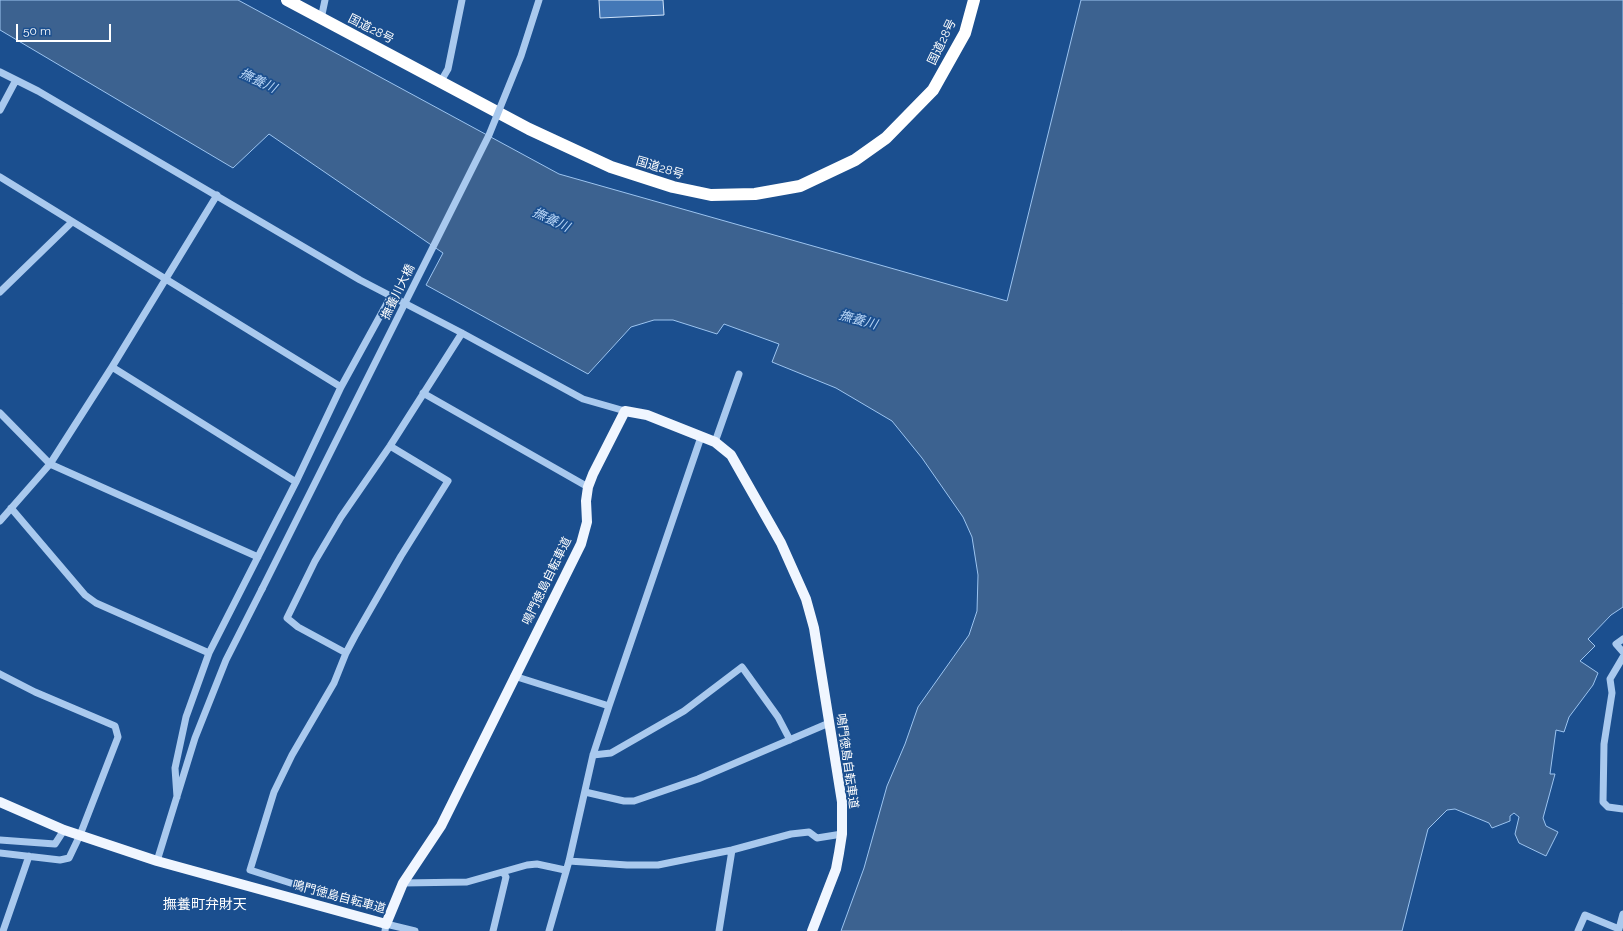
<!DOCTYPE html>
<meta charset="utf-8">
<style>
body{margin:0}
#map{position:relative;width:1623px;height:931px;overflow:hidden;background:#1b4f8f;font-family:Raleway,sans-serif}
canvas{display:block}
.scale{position:absolute;left:16px;top:24px;width:95px;height:18px;box-sizing:border-box;border:2px solid #fff;border-top:0;padding-left:5px;font-size:12px;line-height:14px;white-space:nowrap;color:#fff;-webkit-text-stroke:3px #1b4f8f;paint-order:stroke}
</style>
<div id="map">
<canvas width="1623" height="931"></canvas>
<div class="scale">50 m</div>
</div>
<script>
const ctx = document.querySelector('canvas').getContext('2d');
ctx.lineJoin = 'round';
function fill(path, color) { ctx.fillStyle = color; ctx.fill(path, 'evenodd'); }
const shape = rows => new Path2D(rows.map(r => 'M' + r).join(''));
function strokePath(path, color, width, dash) { ctx.strokeStyle = color; ctx.lineWidth = width; ctx.lineCap = dash ? 'butt' : 'round'; ctx.setLineDash(dash || []); ctx.stroke(path); }
function write(font, color, halo, rows, align = 'center') {
  ctx.font = font + ' Raleway,"Noto Sans JP",sans-serif'; ctx.lineWidth = 3.5; ctx.setLineDash([]); ctx.textBaseline = 'middle'; ctx.strokeStyle = halo; ctx.fillStyle = color; for (const [text, x, y, turn = 0] of rows) {
    ctx.save(); ctx.translate(x, y); ctx.rotate((+turn || 0) * Math.PI / 180); ctx.textAlign = isNaN(turn) ? turn : align; if (halo) ctx.strokeText(text, 0, 0); ctx.fillText(text, 0, 0); ctx.restore();
  }
}
const water = shape([
 [0,0,238,0,559,174,1007,301,1081,0,1623,0,1623,607,1611,615,1588,639,1595,646,1580,661,1598,673,1593,685,1569,717,1564,732,1556,730,1550,774,1555,774,1543,818,1546,826,1558,832,1546,856,1519,843,1515,834,1519,817,1514,813,1510,816,1510,821,1492,828,1489,823,1455,809,1447,810,1428,829,1402,931,841,931,864,868,887,786,905,744,918,707,969,635,977,611,978,575,972,537,963,517,922,458,892,421,836,388,772,362,779,344,724,324,717,334,673,320,654,320,631,327,588,374,426,285,443,253,269,134,233,168,0,30,0,0]
]);
fill(water, '#3c6290');
strokePath(water, '#9cc4f0', 1);
const building = shape([
 [599,0,663,0,664,15,600,18,599,0]
]);
fill(building, '#4478b7');
strokePath(building, '#cfe3fa', 1);
strokePath(shape([
 [321,19,325,0],
 [0,72,38,91,360,280,462,333,583,399,625,411],
 [441,81,448,69,462,0],
 [0,110,16,80],
 [0,177,341,387],
 [0,292,72,222],
 [112,367,296,482],
 [423,393,588,487],
 [0,413,50,464,258,557],
 [715,442,739,374],
 [11,508,85,595,96,603,209,653],
 [0,521,50,464,112,367,217,195],
 [1623,639,1616,644,1623,652],
 [346,653,298,627,287,618,315,561,341,517,390,446,462,333],
 [1623,657,1610,679,1612,693,1604,744,1603,802,1608,807,1623,809],
 [0,674,35,692,115,726,118,737,80,835,69,858,60,860,0,853],
 [514,676,609,706],
 [593,755,611,753,651,730,684,711,742,667,778,717,790,740],
 [585,792,624,801,634,801,698,779,829,723],
 [177,797,175,768,186,717,209,653,296,482,341,387,391,296],
 [0,840,55,844,64,830],
 [157,861,195,738,226,660,262,589],
 [569,861,627,865,658,865,732,850,791,834,809,832,817,838,842,834],
 [403,883,467,882,527,865,537,864,565,870],
 [303,887,250,870,274,792,292,755,334,683,346,653,355,636,401,556,448,481,390,446],
 [3,931,29,856],
 [385,931,386,924,415,931],
 [493,931,506,877,503,872],
 [549,931,569,861,593,755,609,706,701,437],
 [719,931,732,850],
 [1578,931,1585,915,1619,929,1623,914]
]), '#a9c9ee', 7);
strokePath(shape([
 [0,802,64,830,157,861,386,924,403,883,441,826,581,544,587,522,586,501,588,487,593,474,625,411,647,415,715,442,731,455,781,543,806,599,814,628,842,802,842,834,839,853,836,869,812,931]
]), '#f0f6ff', 10);
strokePath(shape([
 [287,0,529,129,611,167,673,187,711,195,755,194,800,186,855,160,886,138,933,90,965,33,974,0]
]), '#fff', 12);
strokePath(shape([
 [262,589,489,135,521,56,539,0]
]), '#a9c9ee', 7);
write('12px', '#fff', '#1b4f8f', [
 ["国道28号",371,29,27],
 ["国道28号",942,42,-64],
 ["国道28号",660,168,17],
 ["撫養川大橋",398,292,-64],
 ["鳴門徳島自転車道",547,581,-64],
 ["鳴門徳島自転車道",847,761,82],
 ["鳴門徳島自転車道",339,897,15]
]);
write('italic 13px', '#b5d3f5', '#1b4f8f', [
 ["撫養川",258,81,26],
 ["撫養川",551,220,25],
 ["撫養川",858,320,16]
]);
write('14px', '#fff', '#1b4f8f', [
 ["撫養町弁財天",205,905]
]);
</script>
